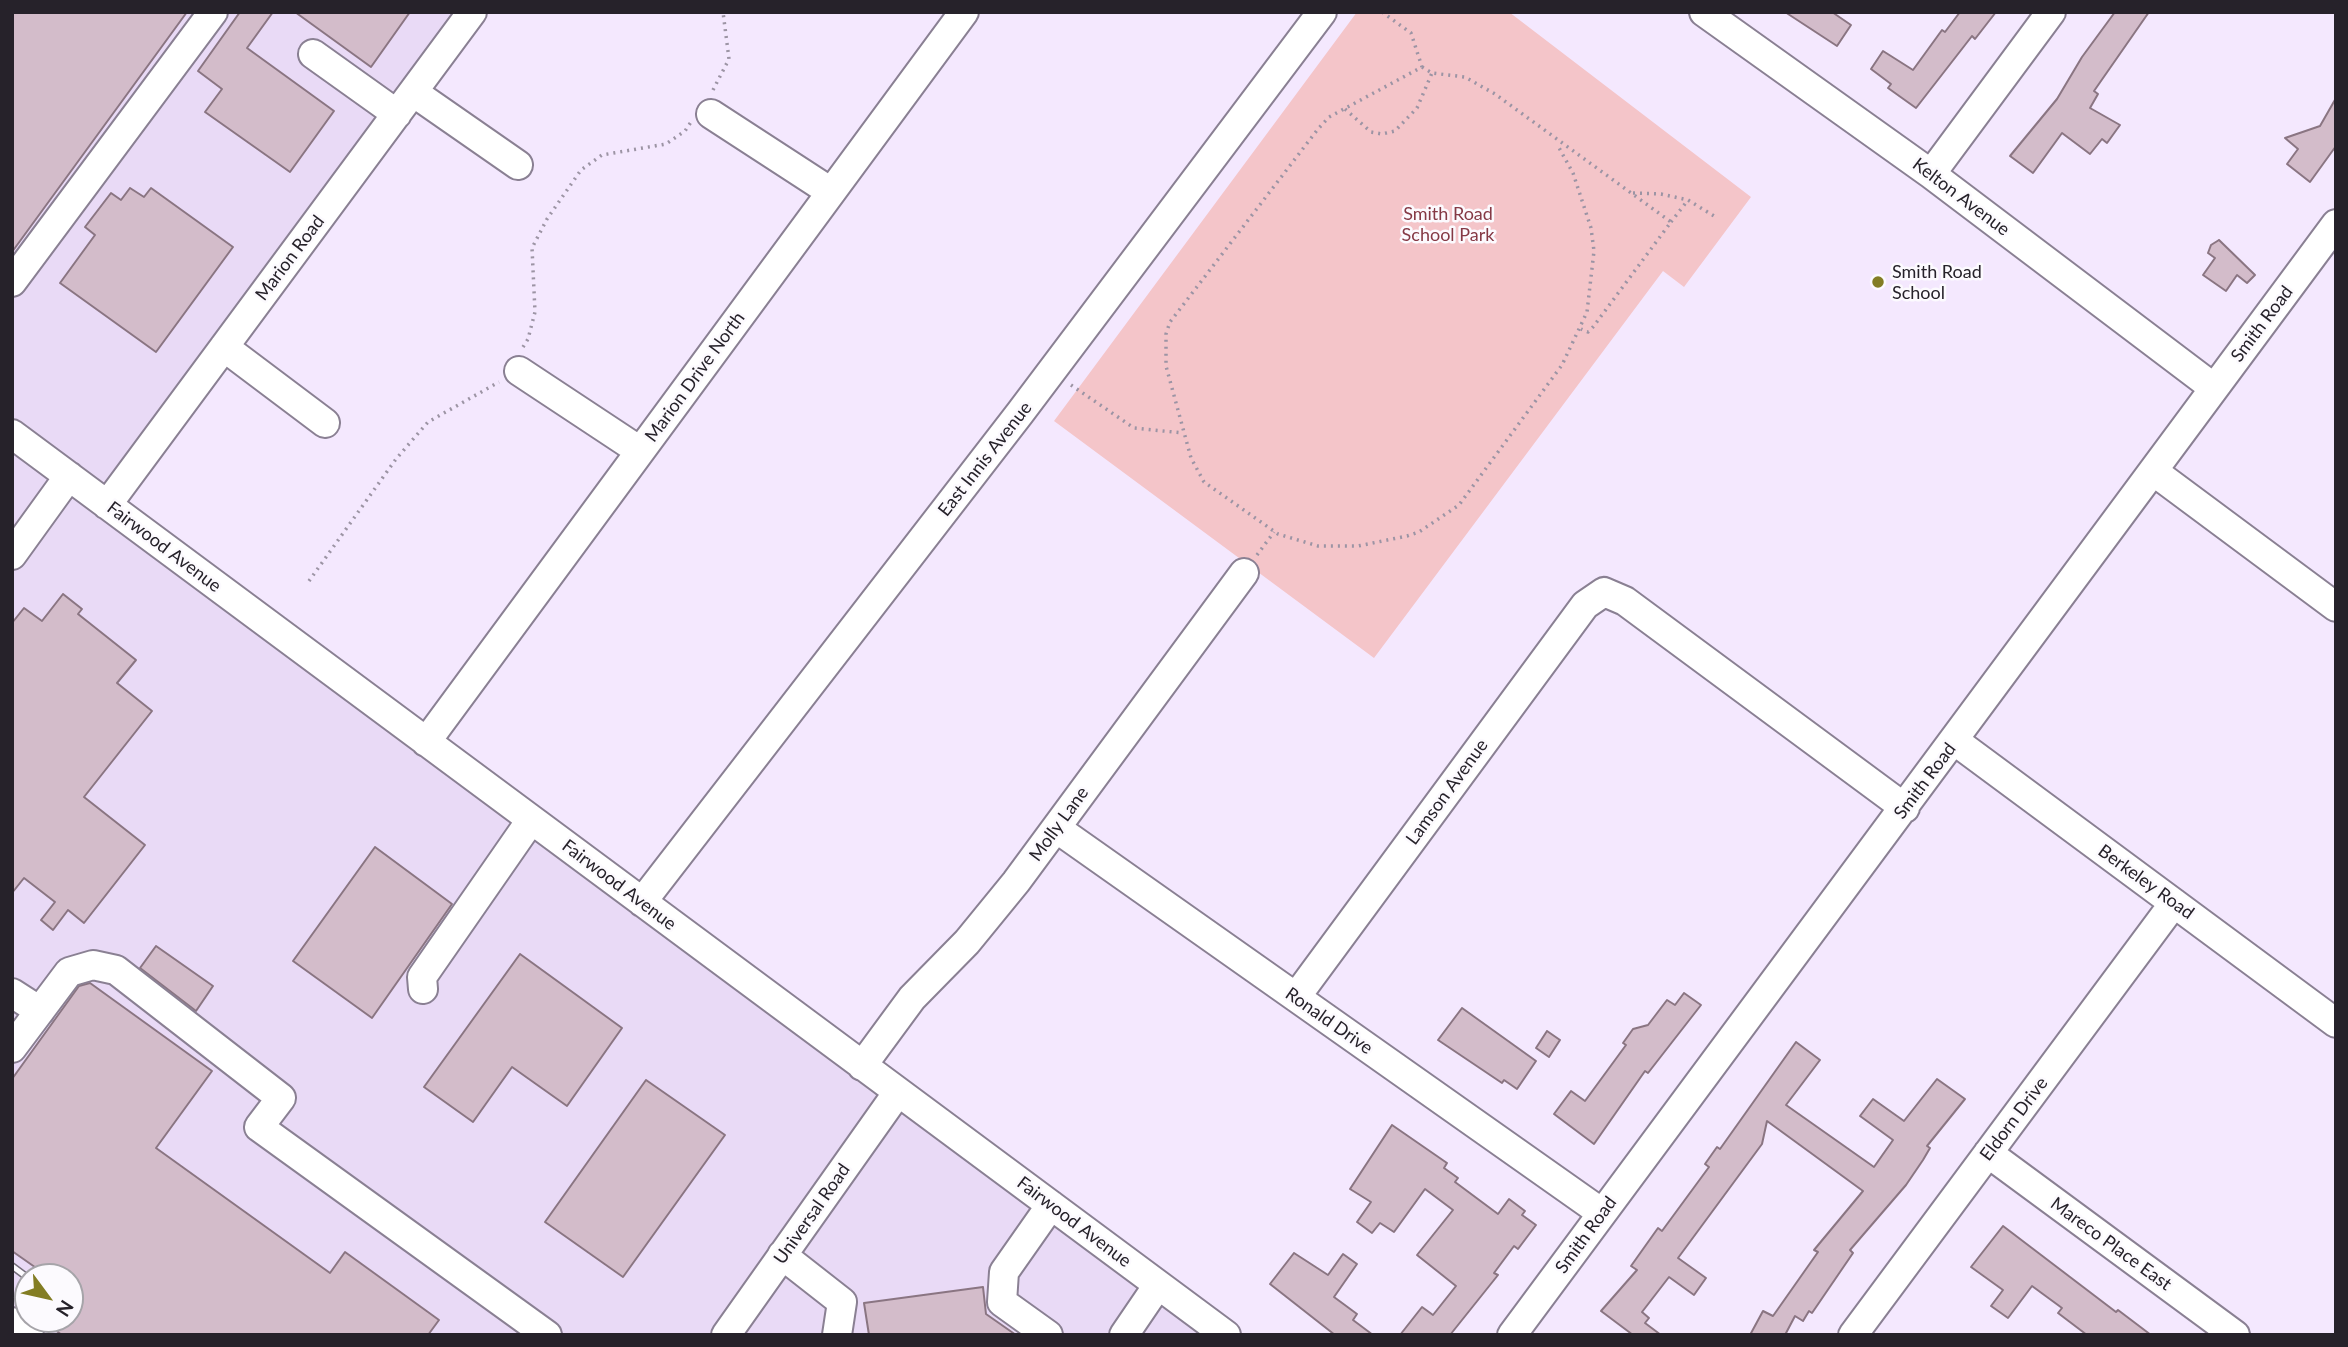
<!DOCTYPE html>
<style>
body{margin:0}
#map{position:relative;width:2348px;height:1347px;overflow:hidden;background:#f4e8fe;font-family:Lato,sans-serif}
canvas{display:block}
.frame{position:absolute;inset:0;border:14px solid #26222a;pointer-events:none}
.north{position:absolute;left:14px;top:1263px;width:70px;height:70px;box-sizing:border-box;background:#fcfafe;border:2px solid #a6a4a9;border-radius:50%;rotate:123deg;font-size:19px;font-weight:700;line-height:28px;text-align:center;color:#26222a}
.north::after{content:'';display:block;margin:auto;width:24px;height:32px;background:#837d24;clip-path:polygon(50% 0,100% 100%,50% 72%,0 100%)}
</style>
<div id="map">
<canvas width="2348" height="1347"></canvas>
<div class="frame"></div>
<div class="north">N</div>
</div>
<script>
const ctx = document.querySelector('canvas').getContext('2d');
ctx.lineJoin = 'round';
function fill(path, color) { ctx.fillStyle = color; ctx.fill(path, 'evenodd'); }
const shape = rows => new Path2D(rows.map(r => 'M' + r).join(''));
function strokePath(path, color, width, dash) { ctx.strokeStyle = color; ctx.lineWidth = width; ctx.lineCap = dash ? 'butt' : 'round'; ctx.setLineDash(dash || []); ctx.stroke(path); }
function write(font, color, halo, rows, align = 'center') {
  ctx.font = font + ' Lato,sans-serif'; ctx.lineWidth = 5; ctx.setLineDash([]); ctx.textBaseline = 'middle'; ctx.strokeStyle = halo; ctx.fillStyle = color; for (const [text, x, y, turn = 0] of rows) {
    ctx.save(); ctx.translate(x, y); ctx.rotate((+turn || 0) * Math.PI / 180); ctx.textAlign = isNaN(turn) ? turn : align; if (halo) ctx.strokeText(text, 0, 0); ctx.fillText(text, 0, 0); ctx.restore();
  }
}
fill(shape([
 [12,12,473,12,110,501,1232,1335,12,1335],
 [28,1277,70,1277,70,1319,28,1319]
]), '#e9daf6');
fill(shape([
 [1357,12,1509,12,1751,197,1684,287,1663,271,1374,658,1054,421]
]), '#f4c5c9');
const building = shape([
 [12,12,187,12,12,252,12,12],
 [240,12,273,12,247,48,334,111,290,172,205,112,222,89,198,71,240,12],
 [295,12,410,12,371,67,295,12],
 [1785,12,1832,12,1851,25,1837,46,1785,12],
 [1960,12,1996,12,1975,39,1972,36,1916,108,1888,88,1891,84,1871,69,1883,51,1913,70,1942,30,1945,32,1960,12],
 [2115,12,2149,12,2094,91,2098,94,2090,108,2120,125,2107,143,2102,139,2090,154,2062,133,2033,173,2010,156,2057,99,2082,57,2115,12],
 [2336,98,2336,146,2310,182,2287,164,2298,149,2285,138,2320,126,2336,98],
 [130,188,144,197,151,188,233,247,156,352,60,283,95,235,85,227,111,193,121,200,130,188],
 [2219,240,2255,275,2247,283,2237,275,2226,291,2203,275,2215,258,2208,253,2211,245,2219,240],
 [63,594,82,609,78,614,136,660,117,683,152,711,84,797,145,845,84,923,68,910,53,930,41,920,55,902,24,878,12,893,12,623,24,608,42,621,63,594],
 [375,847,452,904,372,1018,293,961,375,847],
 [156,946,213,986,196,1011,140,968,156,946],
 [520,954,622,1028,567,1106,512,1067,473,1122,424,1087,520,954],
 [90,983,212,1071,156,1148,330,1273,345,1252,439,1320,428,1335,62,1335,40,1319,70,1319,70,1277,49,1277,12,1251,12,1079,79,986,90,983],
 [1684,993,1701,1005,1648,1073,1645,1071,1594,1144,1554,1114,1571,1091,1585,1101,1626,1045,1623,1043,1633,1029,1648,1025,1667,1000,1675,1005,1684,993],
 [1462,1008,1536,1061,1517,1089,1504,1080,1502,1083,1438,1040,1462,1008],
 [1547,1031,1560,1040,1549,1057,1536,1048,1547,1031],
 [1796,1042,1820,1060,1786,1105,1874,1167,1893,1140,1860,1116,1873,1099,1904,1121,1937,1079,1965,1099,1927,1146,1930,1148,1923,1160,1906,1185,1850,1250,1853,1253,1812,1313,1809,1311,1803,1321,1795,1316,1785,1335,1750,1335,1763,1311,1773,1316,1818,1252,1814,1250,1863,1191,1767,1121,1762,1144,1678,1258,1706,1278,1694,1295,1669,1277,1642,1312,1649,1318,1645,1323,1661,1335,1633,1335,1601,1311,1637,1270,1631,1266,1658,1228,1662,1231,1709,1167,1705,1164,1717,1147,1720,1149,1796,1042],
 [646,1080,725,1135,623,1277,545,1222,646,1080],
 [1392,1125,1447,1163,1444,1168,1458,1178,1455,1182,1498,1214,1509,1199,1525,1211,1522,1215,1536,1225,1518,1249,1514,1246,1494,1273,1498,1275,1450,1335,1400,1335,1422,1307,1433,1315,1456,1286,1417,1255,1453,1210,1425,1189,1394,1232,1380,1223,1372,1233,1357,1222,1371,1202,1350,1189,1392,1125],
 [2003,1226,2116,1312,2118,1310,2151,1335,2087,1335,2058,1313,2062,1308,2032,1286,2008,1318,1991,1306,2003,1290,1971,1267,2003,1226],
 [1294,1253,1328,1275,1343,1254,1357,1264,1334,1297,1357,1314,1353,1320,1373,1335,1335,1335,1270,1284,1294,1253],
 [983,1287,986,1314,1016,1335,869,1335,864,1303,983,1287]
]);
fill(building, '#d3bcca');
strokePath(building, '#8a7582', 2);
const minor = shape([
 [1704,12,1931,174,2214,388],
 [313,54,397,114],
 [413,92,518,165],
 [711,114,831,192],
 [1931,174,2051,12],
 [12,282,213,12],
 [224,347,325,423],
 [519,371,640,451],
 [12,434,1226,1335],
 [2153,471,2336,607],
 [107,505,472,12],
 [12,555,69,476],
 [1955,741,2336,1023],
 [426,742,964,12],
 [1056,828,1602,1213],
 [642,902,1020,413,1322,12],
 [423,989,422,977,531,820],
 [12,993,40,1011],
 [1296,997,1585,605,1604,592,1625,601,1905,808],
 [12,1048,69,972,93,965,116,970,281,1098,259,1127,547,1335],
 [862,1066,912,998,967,942,1016,882,1244,573],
 [1988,1153,2235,1335],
 [782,1255,842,1302,837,1335],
 [12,1322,29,1335],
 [726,1335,898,1092],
 [1048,1335,1002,1302,1004,1272,1051,1205],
 [1124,1335,1158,1285],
 [1512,1335,2336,224],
 [1853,1335,2174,903]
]);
strokePath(minor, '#8a8093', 32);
strokePath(shape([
 [1382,12,1411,33,1422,67,1329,117,1318,129,1170,322,1166,334,1166,366,1191,458,1204,482,1278,534,1318,546,1358,546,1407,536,1419,532,1459,505,1562,365,1587,312,1594,251,1591,228,1573,173,1558,146],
 [1422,67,1432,73,1465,77,1495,94,1671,222,1593,327,1588,332,1581,329],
 [713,90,729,59,723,12],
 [1345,109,1371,132,1382,134,1395,131,1417,108,1432,73],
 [1633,193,1661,194,1688,200],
 [1671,222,1688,200,1714,216],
 [523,347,528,339,535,312,532,248,547,219,581,170,602,155,666,144,685,131,691,122],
 [1071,385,1134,428,1183,433],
 [1257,555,1274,532],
 [309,581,396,459,428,422,499,382]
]), '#9c94a4', 3.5, [2, 5]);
strokePath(minor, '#fff', 28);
const rail = shape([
 [12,1266,28,1278]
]);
strokePath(rail, '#756e7b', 8);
strokePath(rail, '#fcfafe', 5, [16]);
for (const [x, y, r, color] of [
 [1878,282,7,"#837d24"]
]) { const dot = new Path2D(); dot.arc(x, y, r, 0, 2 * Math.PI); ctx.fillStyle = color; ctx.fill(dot); strokePath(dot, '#fcfafe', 2.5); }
write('18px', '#26222a', '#fcfafe', [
 ["Kelton Avenue",1961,197,37],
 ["Marion Road",290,258,-53],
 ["Smith Road",2262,324,-53],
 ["Marion Drive North",695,377,-54],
 ["East Innis Avenue",985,459,-52],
 ["Fairwood Avenue",164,547,37],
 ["Smith Road",1925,781,-53],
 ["Lamson Avenue",1447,792,-54],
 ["Molly Lane",1059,824,-54],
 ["Berkeley Road",2146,882,36],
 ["Fairwood Avenue",619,885,37],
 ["Ronald Drive",1329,1021,35],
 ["Eldorn Drive",2014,1119,-53],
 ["Universal Road",812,1214,-55],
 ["Fairwood Avenue",1074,1222,37],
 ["Smith Road",1586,1235,-54],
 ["Mareco Place East",2111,1244,36]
]);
write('18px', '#853945', '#fcfafe', [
 ["Smith Road",1448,214],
 ["School Park",1448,235]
]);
write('18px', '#26222a', '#fcfafe', [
 ["Smith Road",1892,272],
 ["School",1892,293]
], 'left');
</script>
